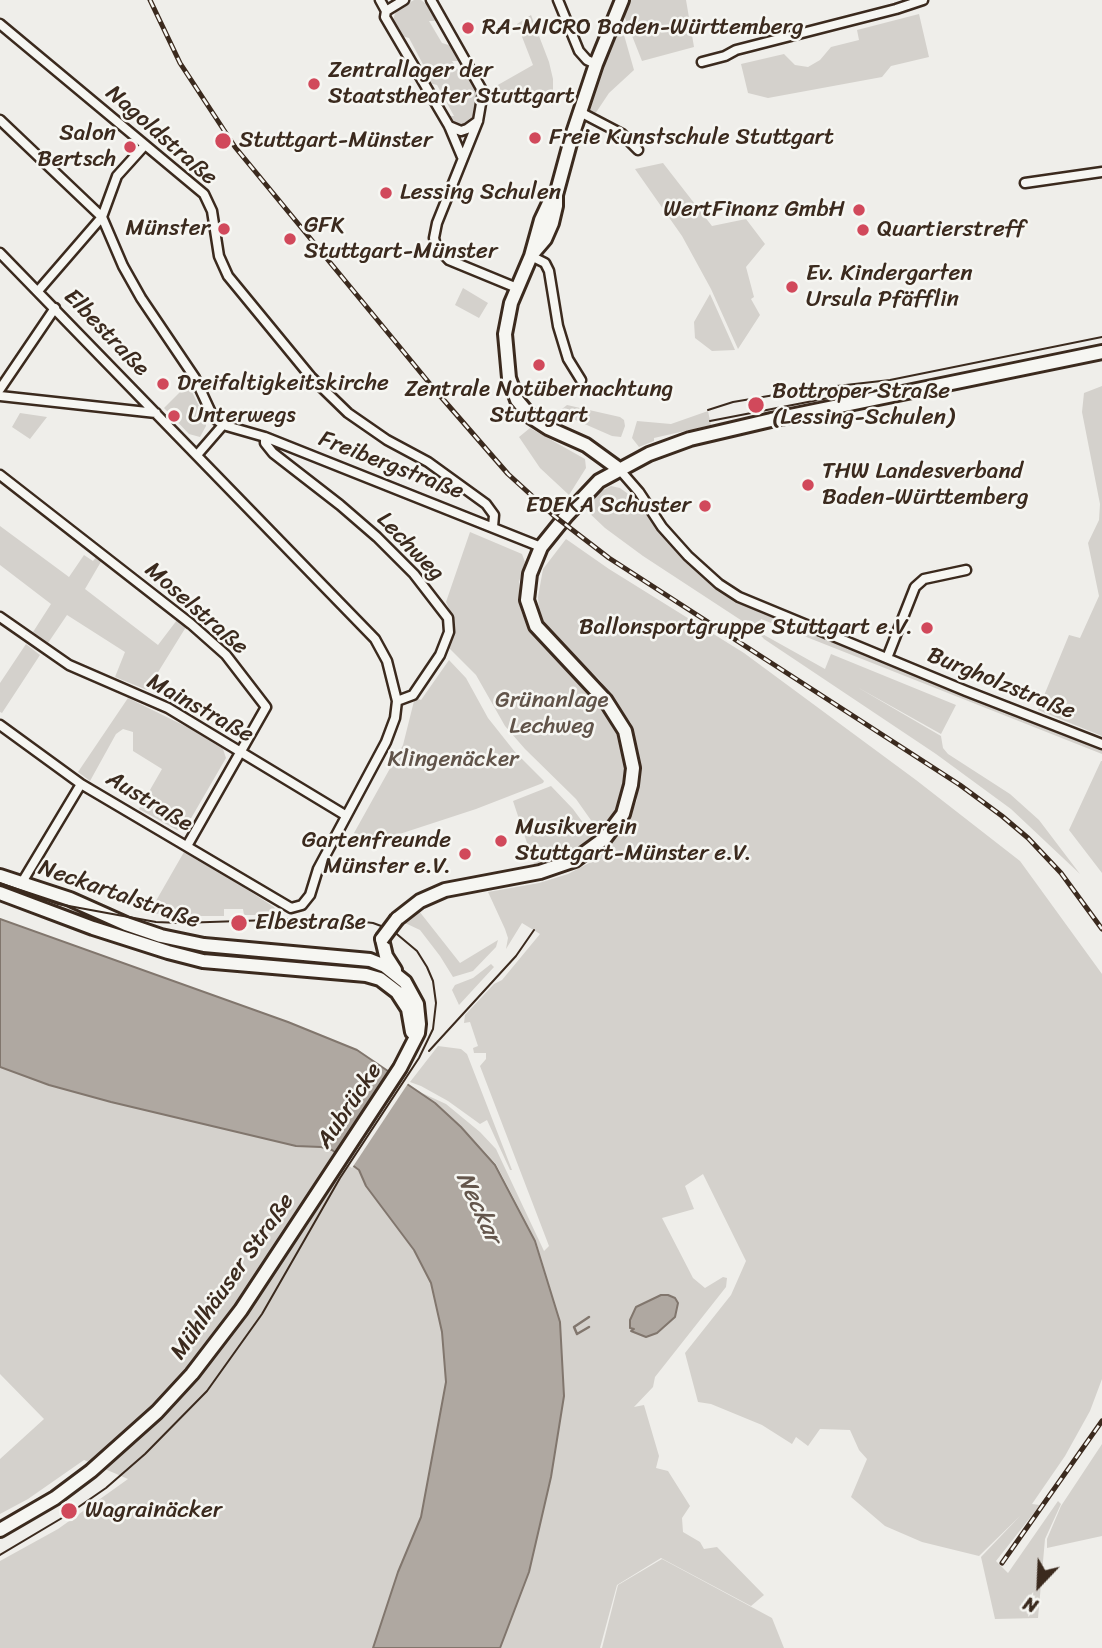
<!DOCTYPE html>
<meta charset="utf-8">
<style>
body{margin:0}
#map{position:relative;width:1102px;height:1648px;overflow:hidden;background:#efeeea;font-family:Sriracha,sans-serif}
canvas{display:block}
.north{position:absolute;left:1004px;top:1550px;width:70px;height:70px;-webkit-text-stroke:5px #f6f6f2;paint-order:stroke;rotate:203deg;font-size:19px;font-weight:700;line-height:28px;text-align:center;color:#3b2a1e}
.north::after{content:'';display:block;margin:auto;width:24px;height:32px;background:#3b2a1e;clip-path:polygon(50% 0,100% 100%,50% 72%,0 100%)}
</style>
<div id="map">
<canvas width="1102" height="1648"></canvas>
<div class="north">N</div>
</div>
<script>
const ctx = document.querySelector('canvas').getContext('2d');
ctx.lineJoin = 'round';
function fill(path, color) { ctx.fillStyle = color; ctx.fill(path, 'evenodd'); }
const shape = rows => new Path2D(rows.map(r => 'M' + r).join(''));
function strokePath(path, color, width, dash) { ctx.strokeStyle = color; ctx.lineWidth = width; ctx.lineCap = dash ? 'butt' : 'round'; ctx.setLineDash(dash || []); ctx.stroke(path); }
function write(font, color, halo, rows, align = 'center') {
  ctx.font = font + ' Sriracha,sans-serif'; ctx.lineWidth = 5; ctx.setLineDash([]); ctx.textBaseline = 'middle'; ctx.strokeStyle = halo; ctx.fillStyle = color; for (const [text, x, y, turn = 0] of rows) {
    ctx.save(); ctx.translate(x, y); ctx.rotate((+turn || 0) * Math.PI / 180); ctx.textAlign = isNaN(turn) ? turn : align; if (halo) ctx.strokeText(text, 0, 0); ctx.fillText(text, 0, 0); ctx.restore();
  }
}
fill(shape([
 [414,0,421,0,429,6,437,21,429,21,442,43,452,46,462,61,452,61,462,76,472,79,478,100,476,115,473,120,465,125,453,124,446,116,454,116,437,85,425,82,418,69,426,70,409,38,398,35,392,24,396,10],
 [630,0,686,0,694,47,642,61,623,13],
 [919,14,929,57,891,66,882,77,768,98,748,93,741,64,784,54,795,65,808,67,820,60,831,47,859,40,857,30],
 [531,15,549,62,553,79,553,106,516,89,491,103,489,90,533,65,517,24],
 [620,21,634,70,609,93,593,117,584,110],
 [663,163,712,226,746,219,765,244,746,267,754,297,751,299,760,315,738,349,711,289,682,236,635,169],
 [463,288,488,303,479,318,455,305],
 [710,294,735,350,712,351,695,338,694,322],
 [188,384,205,418,206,426,200,437,189,434,164,408],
 [1102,386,1102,736,1038,710,1069,635,1080,638,1099,596,1088,543,1099,520,1100,504,1082,412,1084,393],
 [567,405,620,417,624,420,625,426,621,437,612,436,564,415,562,409],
 [708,411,711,425,654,438,654,441,639,447,632,438,637,421,671,424],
 [20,413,47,417,30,439,12,427],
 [530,428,585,459,586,468,569,495,540,468,519,437],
 [611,486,620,488,631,496,659,531,702,576,723,592,761,613,1102,748,1102,754,761,619,756,630,643,556,605,528,585,509,601,491],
 [0,526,69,577,84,555,93,561,97,556,102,560,85,589,158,645,177,620,186,627,147,690,115,677,125,652,67,615,48,643,33,632,51,604,0,565],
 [470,532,522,554,525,562,519,582,519,596,521,611,527,625,597,700,620,733,627,766,626,784,616,813,600,833,576,799,525,749,505,726,476,675,449,648,454,619,446,602],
 [566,539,609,569,744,653,916,780,1020,861,1102,974,1102,1379,1090,1411,1065,1456,1032,1504,1040,1505,996,1561,1008,1573,1058,1501,1061,1504,1045,1539,1038,1618,995,1619,981,1557,1020,1516,979,1556,922,1542,885,1526,851,1497,867,1459,859,1450,850,1430,820,1429,808,1446,796,1437,792,1444,762,1425,711,1404,698,1402,685,1353,731,1295,746,1261,703,1174,685,1186,694,1209,662,1218,693,1278,705,1288,723,1277,727,1278,726,1287,655,1377,653,1387,634,1407,644,1405,659,1456,656,1468,668,1471,690,1506,682,1518,683,1532,700,1542,704,1549,717,1547,764,1595,751,1606,661,1558,617,1585,600,1648,500,1648,529,1572,551,1477,560,1322,536,1241,496,1164,462,1127,422,1093,446,1104,480,1132,496,1149,544,1251,549,1246,480,1066,486,1059,486,1053,474,1053,473,1048,478,1046,470,1022,464,1023,465,1015,494,984,502,980,540,934,522,923,506,949,508,938,505,929,488,892,539,883,568,874,591,862,625,829,637,800,639,754,631,723,599,679,562,645,544,625,539,609,538,597,543,569],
 [661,1295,646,1337,632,1331,643,1303],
 [757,631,825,669,831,654,956,705,941,734,857,687,941,736,943,748,948,754,1010,794,1039,820,1080,874,1011,809,936,754,764,639],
 [26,644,40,655,2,713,0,712,0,683],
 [449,660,466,678,488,718,515,752,544,781,543,783,476,809,366,845,354,833,403,745,415,697,421,700],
 [128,698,189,728,223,749,226,758,186,827,177,830,139,809,162,769,133,751,133,732,123,729,116,734,90,781,78,772],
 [1101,761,1102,761,1102,873,1069,830],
 [551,786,573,809,595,839,581,848,558,859,534,864,513,801],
 [184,852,237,883,274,907,276,912,273,915,244,915,243,909,224,909,224,916,177,916,149,913],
 [419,911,460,963,498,940,496,947,473,971,453,977,440,956,420,930,405,923],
 [491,964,494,967,459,1005,452,990,455,985,473,978],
 [438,1046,461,1049,467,1054,512,1170,510,1170,487,1120,480,1124,448,1101,421,1086,410,1082],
 [0,1063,332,1150,359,1170,366,1186,414,1250,431,1283,442,1332,446,1382,421,1517,398,1572,373,1648,0,1648,0,1561,58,1529,128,1479,84,1460,28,1499,0,1514,0,1459,44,1419,0,1374],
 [1102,1444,1102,1536,1047,1548,1047,1539,1061,1506],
 [662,1559,772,1618,784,1648,602,1648,618,1585]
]), '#d4d1cc');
const water = shape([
 [0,919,288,1022,357,1050,435,1103,461,1127,495,1165,535,1241,560,1322,564,1396,551,1477,529,1572,500,1648,373,1648,398,1572,421,1517,446,1382,442,1332,431,1283,414,1250,366,1186,359,1170,332,1150,321,1147,296,1146,111,1102,49,1085,0,1067,0,919],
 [661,1295,668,1295,675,1298,678,1303,675,1317,657,1333,646,1337,631,1331,634,1329,630,1328,630,1320,636,1307,661,1295]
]);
fill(water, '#afa8a1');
strokePath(water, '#81766d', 2);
fill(shape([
 [389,1070,409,1082,352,1168,333,1155]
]), '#efeeea');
strokePath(shape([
 [577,1334,574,1327,589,1317],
 [577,1334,589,1327]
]), '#81766d', 2.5);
const street = shape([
 [380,0,386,11,385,17,449,126,462,157],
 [431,0,483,92,478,121,437,223,434,238,436,246,449,260,517,288],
 [558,0,579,51,587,60,596,64],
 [386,11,404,0],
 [0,24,204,194,212,211,219,256,228,276,311,377,348,413,387,440,428,462,486,504,494,515,493,527],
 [702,62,725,56,736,50,896,9,923,0],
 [580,112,622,134,638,150],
 [0,120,102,217,123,266,141,298,195,378,213,417,223,425,265,437,541,547],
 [449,126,461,131,467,129,478,121],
 [1025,183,1102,172],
 [0,253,375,639,387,661,397,701,395,718,386,742,318,869,310,895,302,905,291,908,81,784,0,725],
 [531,256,545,263,549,271,558,326,568,359,581,380],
 [38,291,102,217,117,176,145,145],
 [0,389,55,308],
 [0,396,156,413],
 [265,437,265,443,273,453,340,505,377,537,414,574,448,618,449,632,440,655,413,695,397,701],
 [197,455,223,425],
 [619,469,639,492,662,527,688,556,719,584,739,597,966,691,1102,744],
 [0,475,191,624,226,655,266,707,187,846],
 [0,617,69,665,168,708,345,815],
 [887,658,915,587,924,579,966,570],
 [21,884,81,784]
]);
const secondary = shape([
 [556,195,549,203,541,220,531,256,511,303,505,334,509,378,517,400,531,417,548,428,586,445,619,469],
 [533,253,545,239,552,223,556,206,556,195,572,136,596,64,622,0],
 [0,876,70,899,126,924,161,936,204,945,370,960,385,966,405,982,417,1004,419,1024,418,1033,400,1068,241,1310,192,1374,157,1412,91,1471,55,1498,0,1530],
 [0,893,93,928,168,952,203,961,366,975,380,979,397,992,408,1009,412,1032],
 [397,919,420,901,445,890,540,872,575,860,605,838,623,814,631,785,633,768,625,731,606,701,536,626,527,600,530,574,541,547,566,516,599,481,649,454,690,439,771,420,1102,352],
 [382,939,386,956,395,970]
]);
strokePath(street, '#3b2a1e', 13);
strokePath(secondary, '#3b2a1e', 18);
strokePath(street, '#f6f6f2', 8);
strokePath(secondary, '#f6f6f2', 12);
strokePath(shape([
 [708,410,733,402,810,389,890,380,1102,337],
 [710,421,844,395],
 [0,883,58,904,156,922,180,923,330,918,373,923,392,930,417,951,427,967,433,981,436,1003,433,1029,419,1058,340,1178,262,1314,207,1391,145,1454,106,1488,67,1515,0,1555],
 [429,1051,516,956,534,930]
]), '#3b2a1e', 2);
const rail = shape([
 [150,0,180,63,235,147,435,390,508,474,553,515,609,558,960,785,1002,816,1028,838,1061,873,1102,929],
 [1002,1563,1102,1421]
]);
strokePath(rail, '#3b2a1e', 5);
strokePath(rail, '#f6f6f2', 2.5, [8]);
const secondaryBridge = shape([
 [382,939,397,919]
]);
strokePath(secondaryBridge, '#3b2a1e', 18, []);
strokePath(secondaryBridge, '#f6f6f2', 12);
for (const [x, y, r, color] of [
 [468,28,7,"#d1495b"],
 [314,84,7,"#d1495b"],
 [535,138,7,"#d1495b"],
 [223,141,9,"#d1495b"],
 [130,147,7,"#d1495b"],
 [386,193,7,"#d1495b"],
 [859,210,7,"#d1495b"],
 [224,229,7,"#d1495b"],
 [863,230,7,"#d1495b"],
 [290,239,7,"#d1495b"],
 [792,287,7,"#d1495b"],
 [539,365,7,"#d1495b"],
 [163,384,7,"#d1495b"],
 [756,405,9,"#d1495b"],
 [174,416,7,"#d1495b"],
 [808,485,7,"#d1495b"],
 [705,506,7,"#d1495b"],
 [927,628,7,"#d1495b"],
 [501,841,7,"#d1495b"],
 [465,854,7,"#d1495b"],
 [239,923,9,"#d1495b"],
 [69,1511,9,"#d1495b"]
]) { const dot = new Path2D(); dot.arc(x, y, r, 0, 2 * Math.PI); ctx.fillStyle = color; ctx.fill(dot); strokePath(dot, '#f6f6f2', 2.5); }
write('23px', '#3b2a1e', '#f6f6f2', [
 ["RA-MICRO Baden-Württemberg",482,28],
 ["Zentrallager der",328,71],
 ["Staatstheater Stuttgart",328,97],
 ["Salon",116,134,"right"],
 ["Bertsch",116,160,"right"],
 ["Freie Kunstschule Stuttgart",549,138],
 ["Stuttgart-Münster",239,141],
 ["Lessing Schulen",400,193],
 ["WertFinanz GmbH",845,210,"right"],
 ["GFK",304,226],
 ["Stuttgart-Münster",304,252],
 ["Münster",210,229,"right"],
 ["Quartierstreff",877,230],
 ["Ev. Kindergarten",806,274],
 ["Ursula Pfäfflin",806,300],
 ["Dreifaltigkeitskirche",177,384],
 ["Zentrale Notübernachtung",539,390,"center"],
 ["Stuttgart",539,416,"center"],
 ["Bottroper Straße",772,392],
 ["(Lessing-Schulen)",772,418],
 ["Unterwegs",188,416],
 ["THW Landesverband",822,472],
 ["Baden-Württemberg",822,498],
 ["EDEKA Schuster",691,506,"right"],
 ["Ballonsportgruppe Stuttgart e.V.",913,628,"right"],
 ["Musikverein",515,828],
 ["Stuttgart-Münster e.V.",515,854],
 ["Gartenfreunde",451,841,"right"],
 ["Münster e.V.",451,867,"right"],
 ["Elbestraße",255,923],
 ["Wagrainäcker",85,1511]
], 'left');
write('23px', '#3b2a1e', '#f6f6f2', [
 ["Nagoldstraße",161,136,41],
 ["Elbestraße",106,333,46],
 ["Freibergstraße",391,466,21],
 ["Lechweg",410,547,46],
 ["Moselstraße",196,609,41],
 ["Burgholzstraße",1001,684,22],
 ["Mainstraße",200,709,29],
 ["Austraße",149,802,31],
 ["Neckartalstraße",119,895,19],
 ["Aubrücke",350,1106,-56],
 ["Mühlhäuser Straße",233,1277,-55]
]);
write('23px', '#61544a', '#f6f6f2', [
 ["Grünanlage",552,701],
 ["Lechweg",552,727],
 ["Klingenäcker",453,760]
]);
write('italic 24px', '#64564c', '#f6f6f2', [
 ["Neckar",478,1208,65]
]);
</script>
